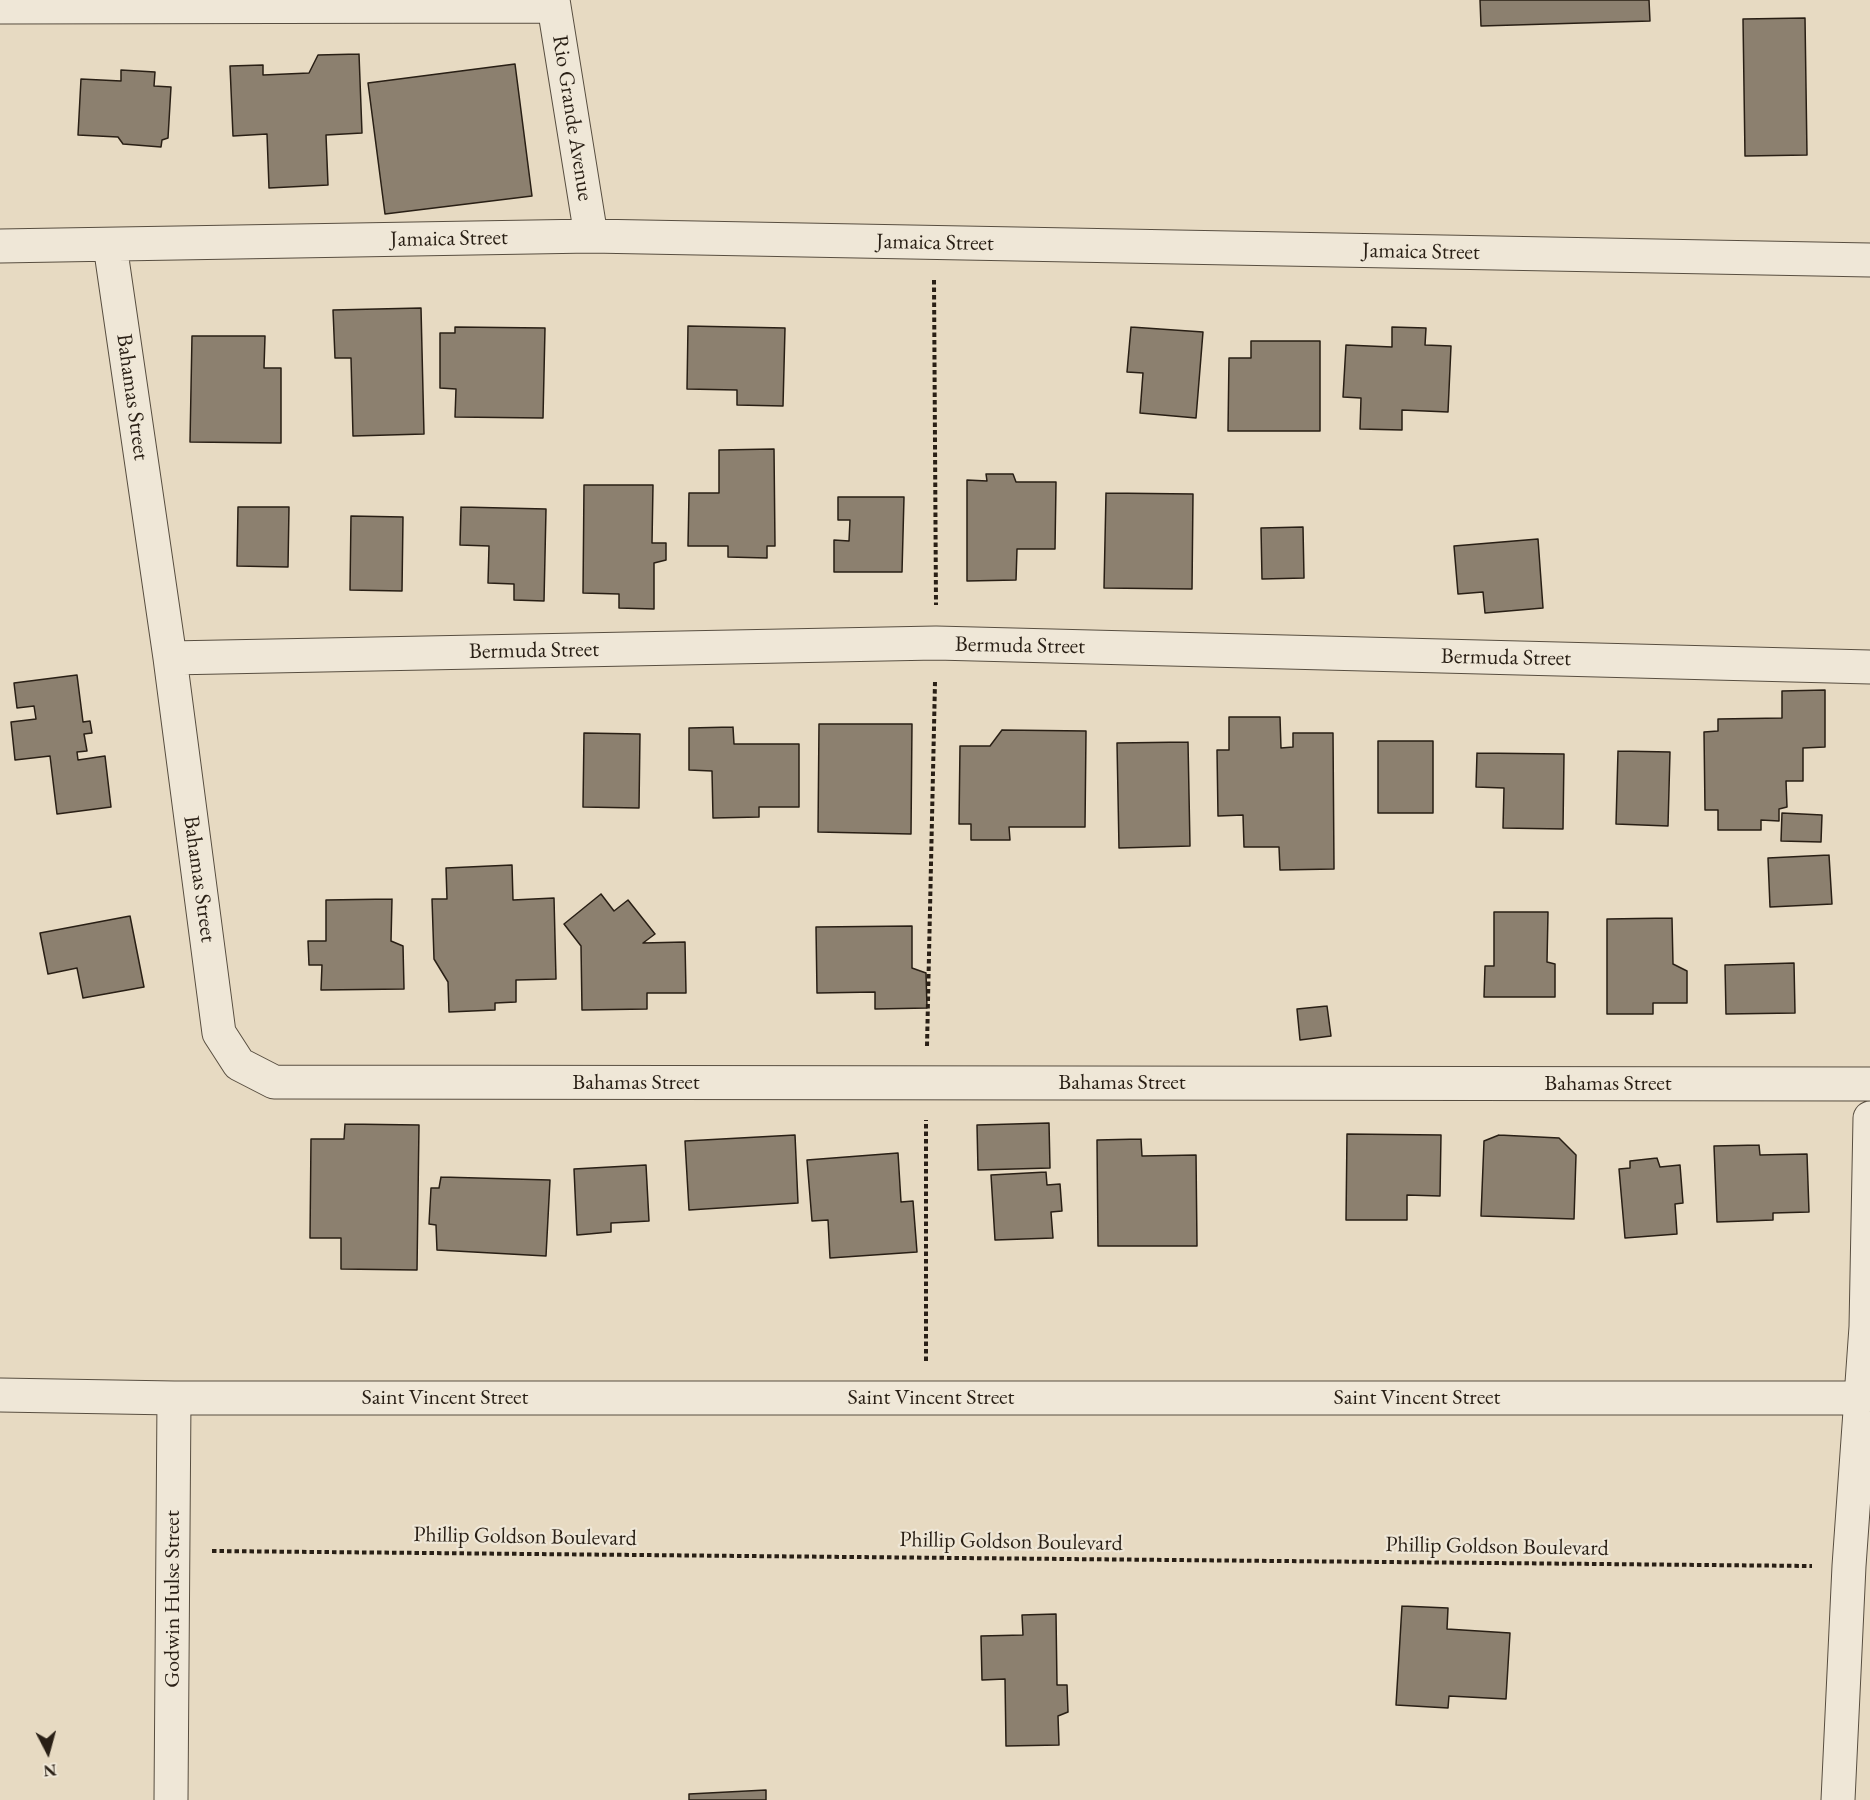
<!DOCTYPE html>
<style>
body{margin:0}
#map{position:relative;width:1870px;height:1800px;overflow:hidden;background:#e7dac2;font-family:"EB Garamond",serif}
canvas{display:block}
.north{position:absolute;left:18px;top:1722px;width:60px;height:60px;-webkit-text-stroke:4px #efe7d7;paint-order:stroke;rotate:174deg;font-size:16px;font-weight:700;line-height:24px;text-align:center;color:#291f15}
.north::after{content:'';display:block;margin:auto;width:21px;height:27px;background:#291f15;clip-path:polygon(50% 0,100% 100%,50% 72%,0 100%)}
</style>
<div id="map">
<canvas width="1870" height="1800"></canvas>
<div class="north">N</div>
</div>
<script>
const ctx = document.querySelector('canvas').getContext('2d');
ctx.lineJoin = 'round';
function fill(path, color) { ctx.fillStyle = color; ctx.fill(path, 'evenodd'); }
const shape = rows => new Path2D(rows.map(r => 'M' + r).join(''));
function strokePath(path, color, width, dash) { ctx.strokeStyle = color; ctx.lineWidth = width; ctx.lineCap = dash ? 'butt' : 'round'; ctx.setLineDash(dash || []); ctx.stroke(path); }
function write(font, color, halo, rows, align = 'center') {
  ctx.font = font + ' "EB Garamond",serif'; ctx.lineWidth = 4.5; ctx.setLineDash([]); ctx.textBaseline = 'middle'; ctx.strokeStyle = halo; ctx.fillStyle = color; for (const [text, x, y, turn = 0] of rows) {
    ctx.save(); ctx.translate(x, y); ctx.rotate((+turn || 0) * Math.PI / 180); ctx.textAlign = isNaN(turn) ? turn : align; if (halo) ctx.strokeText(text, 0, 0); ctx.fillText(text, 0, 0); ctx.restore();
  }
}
const building = shape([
 [1480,0,1649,0,1650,21,1481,26,1480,0],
 [1805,18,1807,155,1745,156,1743,19,1805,18],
 [359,54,362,133,326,135,328,185,269,188,267,134,233,136,230,66,263,65,263,75,309,73,318,55,359,54],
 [515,64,532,196,385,214,368,83,515,64],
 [121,70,155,72,154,86,171,87,168,138,162,140,161,147,123,144,118,137,78,135,81,79,121,81,121,70],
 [421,308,424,434,353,436,351,358,335,358,333,310,421,308],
 [688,326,785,328,783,406,737,405,737,390,687,389,688,326],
 [455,327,545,328,543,418,455,417,456,389,440,388,440,333,455,333,455,327],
 [1131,327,1203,332,1196,418,1140,413,1143,373,1127,372,1131,327],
 [1392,327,1426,328,1425,345,1451,346,1448,412,1402,410,1402,430,1360,429,1361,398,1343,397,1346,345,1392,347,1392,327],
 [192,336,265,336,264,368,281,368,281,443,190,442,192,336],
 [1251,341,1320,341,1320,431,1228,431,1229,358,1251,358,1251,341],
 [774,449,775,546,767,546,767,558,728,557,728,546,688,546,689,493,719,493,719,450,774,449],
 [986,474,1013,474,1016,482,1056,482,1055,549,1017,549,1016,580,967,581,967,480,987,481,986,474],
 [584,485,653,485,652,543,666,543,666,560,654,563,654,609,619,608,619,594,583,593,584,485],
 [1106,493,1193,494,1192,589,1104,588,1106,493],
 [838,497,904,497,902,572,834,572,834,540,849,541,850,520,838,520,838,497],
 [238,507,289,507,288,567,237,566,238,507],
 [461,507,546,509,544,601,514,600,514,584,488,583,489,546,460,545,461,507],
 [351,516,403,517,402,591,350,590,351,516],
 [1303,527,1304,578,1262,579,1261,528,1303,527],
 [1538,539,1543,608,1485,613,1483,592,1458,594,1454,546,1538,539],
 [77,675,83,722,90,721,92,733,84,734,87,751,77,752,78,760,105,756,111,807,57,814,50,756,15,760,11,722,36,719,34,706,17,708,14,683,77,675],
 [1825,690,1825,747,1803,748,1803,781,1786,781,1787,807,1779,809,1779,821,1761,820,1761,830,1718,830,1718,810,1705,810,1704,732,1718,731,1718,719,1782,718,1782,691,1825,690],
 [1229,717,1280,717,1281,748,1293,747,1293,733,1333,733,1334,869,1280,870,1279,847,1244,847,1243,815,1218,816,1217,750,1229,750,1229,717],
 [819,724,912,724,911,834,818,832,819,724],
 [733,727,734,744,799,744,799,807,759,807,759,817,713,818,712,771,689,770,689,728,733,727],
 [1002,730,1086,731,1085,827,1009,827,1010,840,971,840,971,824,959,824,960,746,990,746,1002,730],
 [584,733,640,734,639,808,583,807,584,733],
 [1378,741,1433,741,1433,813,1378,813,1378,741],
 [1188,742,1190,846,1119,848,1117,743,1188,742],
 [1618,751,1670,752,1668,826,1616,824,1618,751],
 [1477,753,1564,754,1563,829,1503,828,1504,788,1476,787,1477,753],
 [1782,813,1822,815,1821,842,1781,841,1782,813],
 [1829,855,1832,904,1770,907,1768,858,1829,855],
 [512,865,513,900,554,898,556,979,516,980,516,1002,495,1003,495,1010,449,1012,448,982,434,959,432,899,447,899,446,868,512,865],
 [601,894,614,911,628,900,655,934,643,943,685,942,686,993,647,993,647,1009,582,1010,581,946,564,924,601,894],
 [392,899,391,941,403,946,404,989,321,990,322,965,309,965,308,941,326,941,326,900,392,899],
 [1494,912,1548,912,1547,962,1555,964,1555,997,1484,997,1485,966,1494,966,1494,912],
 [130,916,144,987,83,998,77,968,48,974,40,933,130,916],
 [1672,918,1673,964,1687,971,1687,1003,1653,1003,1653,1014,1607,1014,1607,919,1672,918],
 [912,926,912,968,926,973,927,1008,875,1009,875,992,817,993,816,927,912,926],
 [1794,963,1795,1013,1726,1014,1725,965,1794,963],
 [1327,1006,1331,1036,1300,1040,1297,1009,1327,1006],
 [1049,1123,1050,1168,978,1170,977,1125,1049,1123],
 [345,1124,419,1125,417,1270,341,1269,341,1238,310,1238,311,1139,344,1139,345,1124],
 [1347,1134,1441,1135,1440,1196,1407,1195,1407,1220,1346,1220,1347,1134],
 [795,1135,798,1203,689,1210,685,1141,795,1135],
 [1499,1135,1559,1138,1576,1155,1574,1219,1481,1216,1484,1141,1499,1135],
 [1141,1139,1142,1156,1196,1155,1197,1246,1098,1246,1097,1140,1141,1139],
 [1759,1145,1760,1155,1807,1154,1809,1212,1773,1213,1773,1220,1717,1222,1714,1146,1759,1145],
 [898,1153,901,1202,913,1201,917,1252,830,1258,828,1220,812,1221,807,1160,898,1153],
 [1657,1158,1660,1167,1680,1165,1683,1203,1675,1204,1677,1234,1625,1238,1619,1169,1630,1168,1630,1161,1657,1158],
 [646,1165,649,1221,611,1223,611,1232,577,1235,574,1169,646,1165],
 [1046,1172,1047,1185,1060,1184,1062,1211,1051,1212,1053,1238,995,1240,991,1175,1046,1172],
 [441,1177,550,1180,546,1256,437,1250,436,1225,429,1224,431,1188,439,1188,441,1177],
 [1402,1606,1448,1608,1447,1629,1510,1633,1506,1699,1449,1696,1448,1708,1396,1705,1402,1606],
 [1056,1614,1057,1685,1067,1685,1068,1712,1058,1716,1059,1745,1006,1746,1005,1679,982,1680,981,1636,1023,1635,1022,1615,1056,1614],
 [766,1790,766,1800,689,1800,689,1794,766,1790]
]);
fill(building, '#8c806f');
strokePath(building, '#291f15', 1.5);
const minor = shape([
 [553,0,591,236],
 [0,7,554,6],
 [110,245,170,658,219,1033,239,1064,274,1082,1870,1084],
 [0,246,591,236,1870,260],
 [170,658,936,643,1870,667],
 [0,1395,174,1398,1861,1398],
 [171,1800,174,1398],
 [1838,1800,1849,1566,1866,1327,1870,1118]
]);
strokePath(minor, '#584e40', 35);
strokePath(shape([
 [934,280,936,605],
 [927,1046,935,682],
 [926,1361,926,1120],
 [212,1551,1812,1566]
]), '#291f15', 4, [4.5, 3]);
strokePath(minor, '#efe7d7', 33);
write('22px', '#291f15', '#efe7d7', [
 ["Rio Grande Avenue",572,118,81],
 ["Jamaica Street",449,239,-1],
 ["Jamaica Street",935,243,1],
 ["Jamaica Street",1421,252,1],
 ["Bahamas Street",132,397,82],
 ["Bermuda Street",1020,646,1],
 ["Bermuda Street",534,651,-1],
 ["Bermuda Street",1506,658,1],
 ["Bahamas Street",199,879,82],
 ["Bahamas Street",636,1083],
 ["Bahamas Street",1122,1083],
 ["Bahamas Street",1608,1084],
 ["Saint Vincent Street",445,1398],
 ["Saint Vincent Street",931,1398],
 ["Saint Vincent Street",1417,1398],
 ["Phillip Goldson Boulevard",525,1537,1],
 ["Phillip Goldson Boulevard",1011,1542,1],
 ["Phillip Goldson Boulevard",1497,1547,1],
 ["Godwin Hulse Street",173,1599,-90]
]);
</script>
